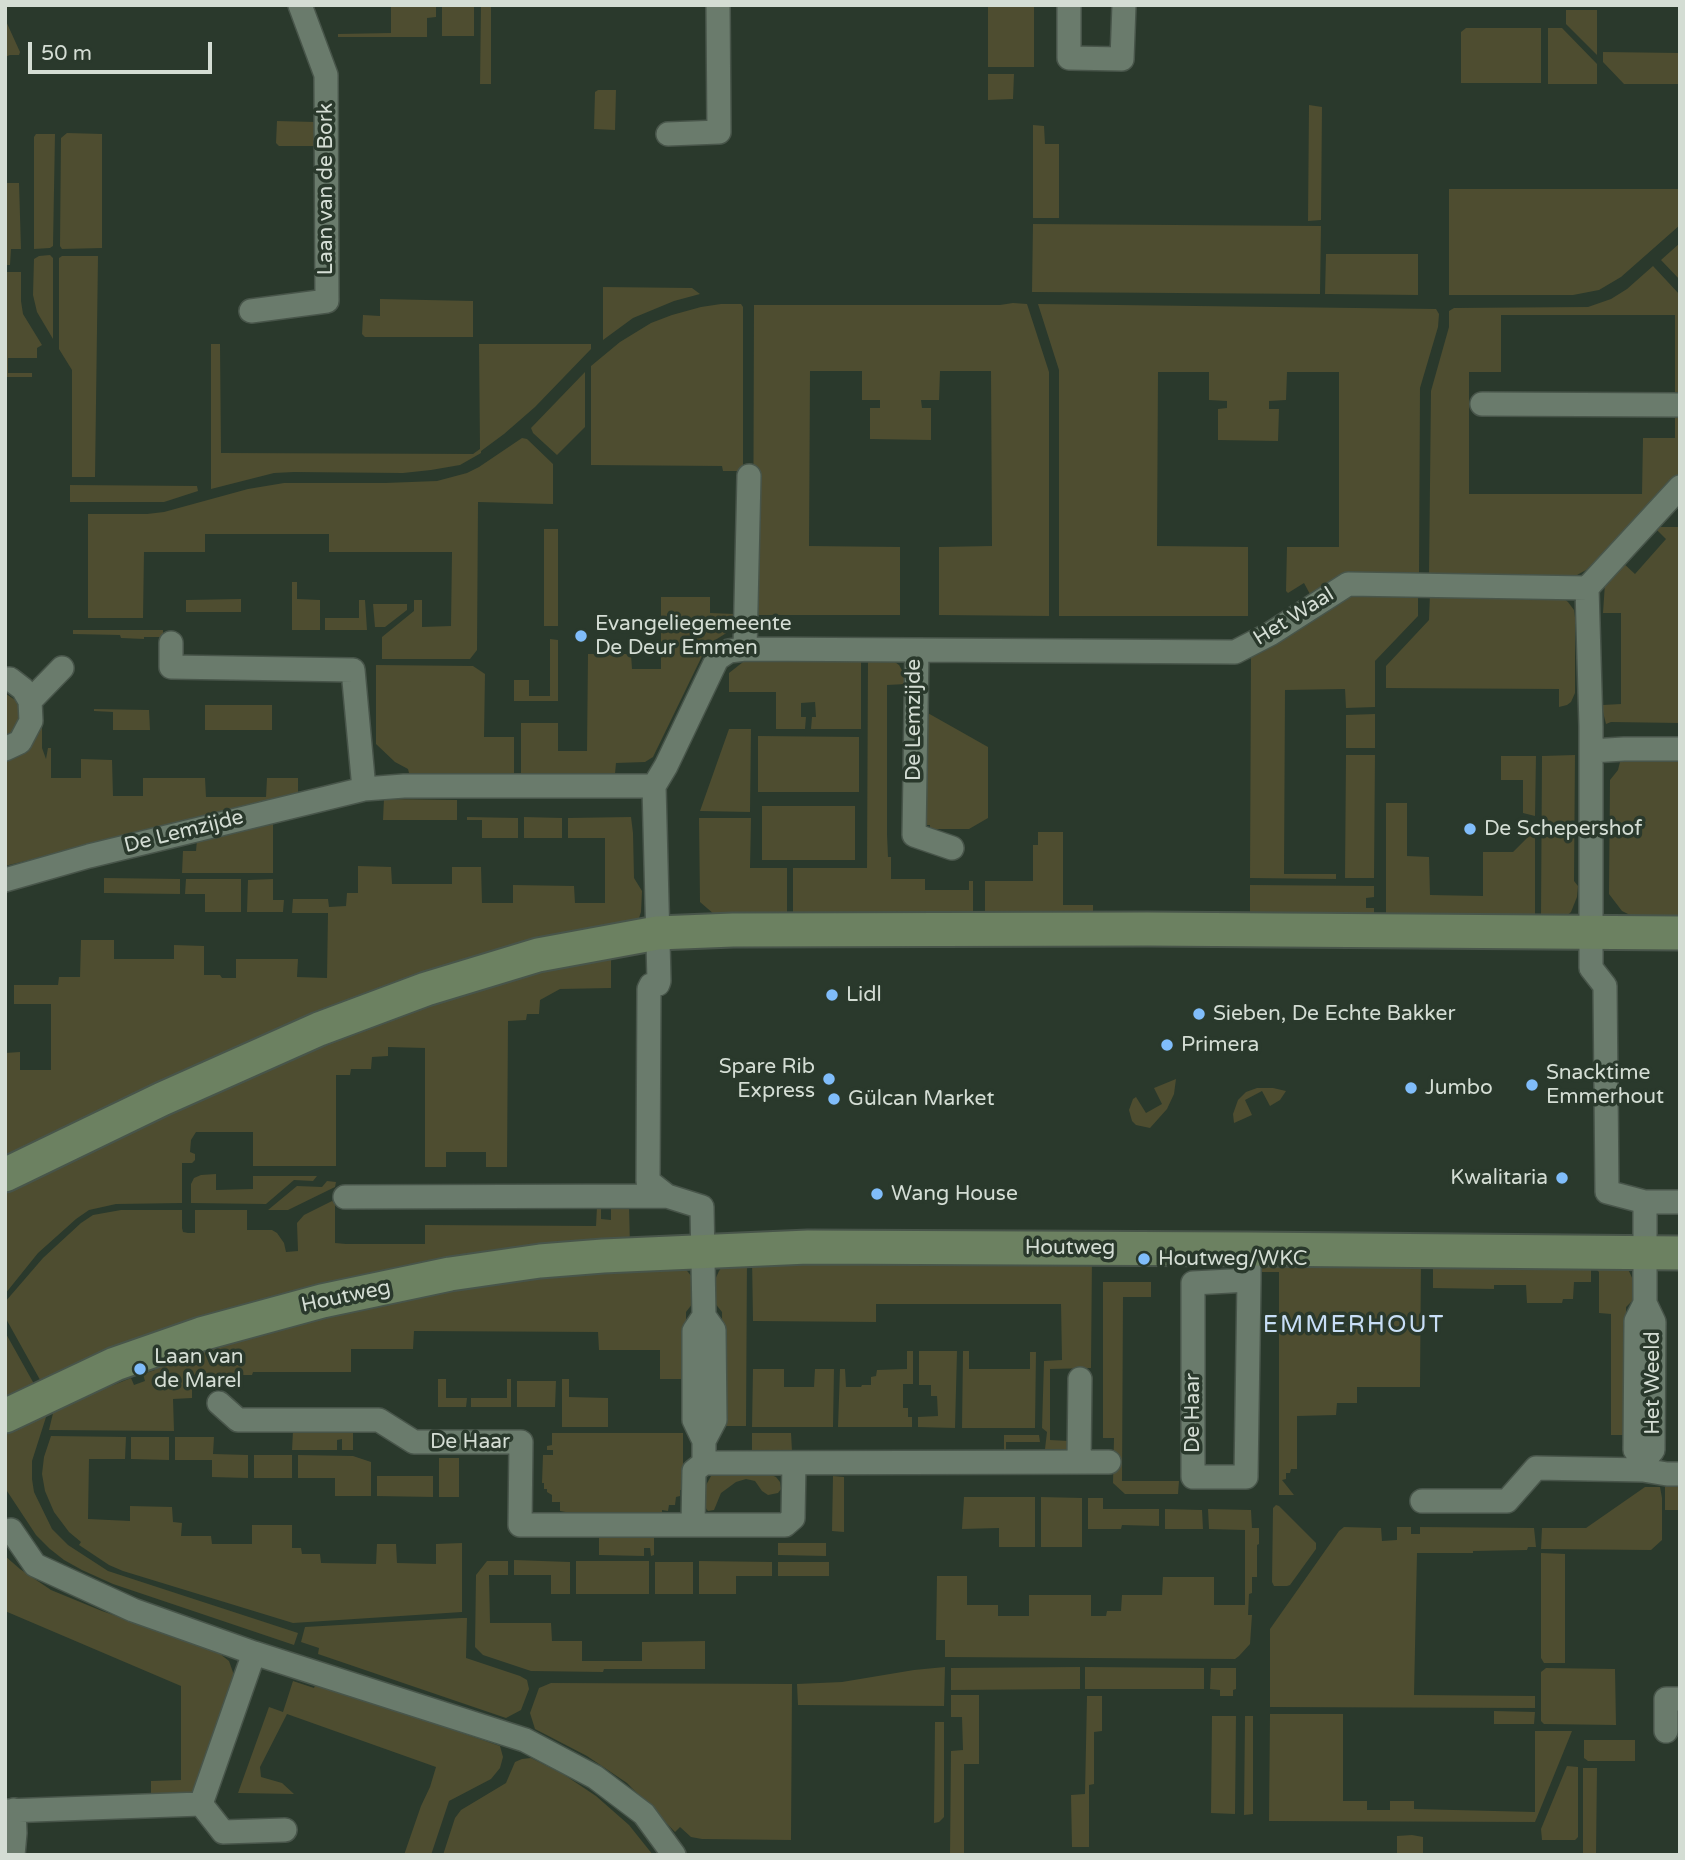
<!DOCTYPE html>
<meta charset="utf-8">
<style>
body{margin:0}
#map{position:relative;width:1685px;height:1860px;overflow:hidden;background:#2a392c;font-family:"Varela Round",sans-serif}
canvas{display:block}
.frame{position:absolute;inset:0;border:7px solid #d4ddd4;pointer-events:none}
.scale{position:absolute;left:28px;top:42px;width:184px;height:32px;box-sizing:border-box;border:4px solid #d4ddd4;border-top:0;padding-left:9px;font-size:21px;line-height:24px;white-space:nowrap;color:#d4ddd4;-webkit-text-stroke:5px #2a392c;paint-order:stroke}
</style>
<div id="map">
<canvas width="1685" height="1860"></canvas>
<div class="frame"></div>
<div class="scale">50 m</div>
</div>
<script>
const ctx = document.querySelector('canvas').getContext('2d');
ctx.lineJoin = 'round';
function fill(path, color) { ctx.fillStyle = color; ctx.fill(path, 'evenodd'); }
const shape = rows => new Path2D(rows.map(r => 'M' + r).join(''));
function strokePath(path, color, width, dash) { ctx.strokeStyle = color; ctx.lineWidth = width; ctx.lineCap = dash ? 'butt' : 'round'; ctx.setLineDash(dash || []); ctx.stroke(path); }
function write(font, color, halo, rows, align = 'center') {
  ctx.font = font + ' "Varela Round",sans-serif'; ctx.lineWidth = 7; ctx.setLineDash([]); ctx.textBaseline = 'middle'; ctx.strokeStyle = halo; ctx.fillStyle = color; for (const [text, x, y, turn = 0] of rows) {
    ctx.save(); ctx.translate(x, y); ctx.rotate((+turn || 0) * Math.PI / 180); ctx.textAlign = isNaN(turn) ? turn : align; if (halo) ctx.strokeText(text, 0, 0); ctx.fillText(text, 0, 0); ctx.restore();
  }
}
fill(shape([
 [391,5,436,5,436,17,427,18,427,37,338,37,338,34,391,33],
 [442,5,474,5,474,36,442,36],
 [481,5,491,5,491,84,480,84],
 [988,5,1034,5,1034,67,988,67],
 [1566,10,1597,10,1597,55,1566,24],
 [5,19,20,52,19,55,10,55,5,57],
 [1466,28,1541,28,1541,83,1461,83,1461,32],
 [1548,28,1562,28,1597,64,1597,84,1548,84],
 [1603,52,1680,53,1680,84,1624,84,1603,62],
 [988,74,1014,74,1013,99,988,100],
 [598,90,616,90,615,130,594,129,595,92],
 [1309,105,1322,107,1321,220,1308,221],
 [277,121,315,122,316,146,279,146,276,143],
 [1033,125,1044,126,1045,144,1059,144,1059,218,1033,218],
 [67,133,102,134,102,248,62,249,60,246,61,138],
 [36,134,55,134,53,246,50,248,34,249,34,137],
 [5,183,19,183,21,249,11,249,10,265,5,265],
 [1449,189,1680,189,1680,225,1621,277,1599,290,1573,295,1449,295],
 [1033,224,1321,226,1320,294,1032,292],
 [1680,243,1680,280,1661,260],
 [1326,254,1418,254,1418,295,1325,294],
 [50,255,53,258,53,339,37,312,33,295,34,259,39,256],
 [62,256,98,256,95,477,72,477,72,370,59,349,59,258],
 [1653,266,1680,295,1680,397,1675,397,1675,315,1501,315,1501,372,1469,372,1469,494,1642,494,1643,438,1675,438,1675,412,1680,412,1680,472,1602,556,1586,570,1577,575,1569,577,1429,575,1431,391,1449,327,1449,311,1454,308,1588,307,1611,299,1627,289],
 [5,272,21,272,21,301,23,314,42,345,37,348,37,358,8,358,8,373,32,373,32,377,5,377],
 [603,287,692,288,700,294,674,301,633,318,603,340],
 [380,299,473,301,473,337,365,337,362,334,363,315,380,316],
 [1013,303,1027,304,1049,372,1049,616,939,615,939,547,992,546,991,371,940,371,939,400,921,400,922,408,931,408,931,440,870,439,870,408,880,408,880,400,862,400,862,371,810,371,809,546,900,547,900,615,753,615,754,305,1000,305],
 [721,304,741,304,743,307,743,468,740,471,723,471,722,466,591,465,591,366,620,342,651,323,672,315,701,307],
 [1038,304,1436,309,1439,314,1438,327,1420,388,1419,575,1311,596,1304,583,1288,593,1286,591,1287,547,1339,547,1339,372,1287,372,1286,400,1269,401,1269,409,1279,409,1278,441,1218,440,1218,409,1227,408,1227,401,1209,400,1209,372,1158,372,1157,546,1248,547,1248,616,1059,616,1059,370],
 [211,344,220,344,221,453,473,454,480,449,479,344,591,344,591,349,535,407,504,434,481,451,481,453,460,465,431,470,403,473,294,472,274,473,211,489],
 [585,372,585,427,557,455,533,433,531,428],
 [522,438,527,439,553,464,553,504,478,502,477,650,470,659,382,659,382,637,414,611,414,600,422,600,422,627,451,626,452,552,329,552,329,534,205,534,205,552,144,552,143,618,88,618,88,514,147,514,164,512,248,489,284,483,385,483,437,481,467,473,479,467],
 [70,485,197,486,198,491,164,502,70,502],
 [1657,524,1661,527,1680,527,1680,723,1611,722,1606,724,1602,708,1603,705,1621,704,1621,613,1603,613,1605,583,1622,562,1635,574,1666,539,1654,527],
 [544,529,558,529,558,626,544,626],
 [292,582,297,582,297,599,320,600,320,630,292,630],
 [1351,593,1418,594,1418,616,1375,661,1375,707,1346,708,1345,689,1285,690,1284,874,1336,874,1336,879,1250,878,1251,656],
 [1430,594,1562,597,1568,602,1574,610,1575,617,1575,693,1571,702,1567,705,1559,707,1559,689,1386,688,1386,666,1429,620],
 [661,597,710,597,710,613,734,614,732,626,728,632,712,642,704,652,653,757,645,762,616,763,615,774,521,773,521,723,558,723,558,751,587,751,588,654,631,654,632,669,661,669],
 [241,599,241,612,186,612,186,600],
 [359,600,365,600,367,630,325,630,325,618,359,618],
 [373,604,407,604,407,610,385,627,375,627],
 [73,630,163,630,163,634,162,637,144,637,144,639,121,638,120,635,73,634],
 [550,639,558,640,558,701,514,701,514,680,529,680,529,696,550,696],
 [753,658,861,658,861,729,811,729,812,717,816,717,815,702,801,703,801,717,806,717,805,729,776,729,776,692,729,692,729,673,743,662],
 [868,658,892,660,899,665,905,676,906,684,887,685,887,834,888,857,891,857,891,879,925,879,925,890,969,890,969,881,973,881,973,923,793,922,793,868,867,868],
 [376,665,473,666,485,674,484,737,514,737,514,773,409,773,408,769,395,762,376,744],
 [5,693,15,700,20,708,20,726,5,742],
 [205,705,272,705,272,730,205,730],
 [94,709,149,710,150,730,113,730,113,712,94,711],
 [39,712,42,712,42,748,46,759,48,748,51,748,51,778,81,778,81,759,112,760,113,796,143,796,143,778,205,778,206,797,266,797,267,778,298,778,298,794,5,866,5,760],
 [926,712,988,747,988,818,969,829,930,829,930,825,926,825],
 [1375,714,1375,748,1346,748,1346,715],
 [729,729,751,729,750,812,700,811],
 [758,736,859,737,859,792,758,792],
 [1346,755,1375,755,1374,878,1345,878],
 [1575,755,1574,881,1578,886,1577,897,1571,912,1562,920,1541,916,1542,756],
 [1501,756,1536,756,1535,816,1523,813,1523,780,1501,780],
 [1680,760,1680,920,1632,916,1622,911,1609,894,1610,780,1618,770,1620,762],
 [384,799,457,800,457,820,383,820],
 [1386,803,1407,803,1407,856,1429,857,1430,895,1483,896,1483,852,1513,852,1528,837,1528,823,1535,823,1535,924,1386,924],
 [762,806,855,806,855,860,762,860],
 [467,817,518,818,518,838,482,838,482,820,467,820],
 [524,817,562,818,562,838,524,838],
 [631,817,633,833,634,878,642,891,641,912,638,921,5,1166,5,1053,20,1052,20,1070,51,1070,51,1004,14,1004,14,985,58,985,59,977,80,977,81,940,114,940,114,959,174,959,174,945,204,946,204,975,220,975,222,978,236,978,236,959,298,959,297,977,327,978,328,913,292,913,293,899,328,899,329,907,346,906,347,893,358,893,358,838,358,866,391,867,392,884,452,884,452,867,481,867,482,903,513,903,513,885,574,886,575,903,605,903,605,838,568,838,568,818],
 [699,818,751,818,750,868,787,868,787,914,715,915,700,902],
 [273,821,273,873,182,873,183,851,196,851,197,840],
 [1038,832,1063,832,1063,905,1093,905,1093,917,985,923,985,881,1033,881,1033,845,1038,845],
 [104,878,180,879,180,894,104,893],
 [186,879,241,879,241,912,205,912,205,894,185,894],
 [273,879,273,900,284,900,283,912,247,912,248,880],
 [1250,885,1374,886,1374,897,1366,898,1366,908,1374,908,1374,923,1250,923],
 [611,951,611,988,560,989,540,1000,539,1014,527,1014,526,1020,508,1021,507,1167,486,1167,486,1152,446,1152,446,1167,425,1167,425,1048,388,1047,388,1056,372,1057,371,1069,351,1069,350,1075,336,1075,336,1166,253,1166,253,1132,196,1132,191,1140,190,1152,195,1154,195,1160,192,1163,182,1163,182,1203,116,1204,89,1210,76,1219,38,1253,5,1294,5,1187,385,1017],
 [1176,1079,1174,1094,1167,1109,1150,1128,1136,1125,1132,1121,1129,1110,1133,1099,1136,1097,1146,1113,1162,1104,1154,1088],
 [1257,1088,1273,1088,1286,1091,1280,1100,1270,1106,1262,1091,1245,1100,1252,1115,1234,1123,1233,1114,1238,1100,1246,1092],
 [216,1174,216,1190,253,1189,253,1176,317,1176,313,1181,294,1180,266,1204,191,1203,191,1184,194,1178,201,1175],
 [327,1181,336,1182,335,1187,288,1210,268,1210,297,1186,322,1187],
 [332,1201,335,1203,335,1243,346,1244,425,1244,425,1225,596,1226,597,1207,601,1207,601,1219,611,1220,611,1207,629,1206,630,1247,573,1253,44,1387,5,1317,5,1302,43,1258,81,1223,93,1215,121,1210,182,1210,182,1228,183,1232,188,1233,195,1233,195,1210,247,1210,247,1230,272,1230,277,1233,284,1243,286,1252,298,1251,297,1223,304,1215],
 [1092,1256,1091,1368,1050,1369,1050,1440,1069,1441,1069,1449,1045,1449,1047,1432,1042,1428,1044,1361,1062,1360,1061,1304,876,1304,876,1322,753,1321,752,1257],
 [747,1257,746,1426,725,1426,726,1413,723,1413,722,1312,714,1302,714,1282,719,1271,725,1263],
 [1421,1257,1420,1387,1357,1387,1357,1403,1337,1403,1336,1415,1297,1416,1297,1469,1291,1469,1290,1473,1286,1473,1286,1479,1282,1480,1294,1495,1279,1495,1279,1272,1260,1272,1263,1261],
 [1433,1257,1591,1257,1591,1282,1574,1282,1573,1299,1563,1299,1562,1303,1527,1303,1526,1285,1494,1285,1494,1289,1433,1288],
 [1597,1265,1627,1267,1635,1284,1635,1298,1626,1307,1626,1435,1611,1435,1611,1314,1599,1313,1599,1272,1597,1270],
 [684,1267,692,1277,693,1303,686,1312,686,1379,660,1379,660,1350,599,1350,598,1332,414,1331,413,1349,351,1349,351,1372,253,1372,252,1375,192,1375,192,1398,173,1399,174,1431,49,1430,54,1409,131,1378,134,1385,145,1381,143,1374,155,1370,153,1363,204,1345,509,1274],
 [1103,1282,1151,1282,1151,1297,1123,1297,1122,1481,1179,1481,1178,1494,1125,1494,1113,1483,1114,1438,1103,1438],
 [5,1332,38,1391,5,1406],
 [907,1351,913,1351,913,1384,903,1384,903,1408,908,1408,908,1417,912,1417,912,1427,838,1427,840,1369,845,1369,846,1387,861,1387,862,1385,871,1385,871,1377,876,1376,877,1370,907,1369],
 [919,1351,957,1351,955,1428,918,1427,918,1417,938,1416,937,1396,931,1396,931,1385,919,1385],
 [963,1351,969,1351,969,1369,1030,1369,1030,1352,1036,1352,1035,1428,962,1428],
 [753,1369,784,1369,784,1387,814,1387,815,1369,834,1369,833,1427,752,1427],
 [438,1379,446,1379,446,1398,467,1398,466,1407,438,1407],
 [507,1379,511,1379,511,1407,471,1407,471,1398,507,1398],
 [562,1379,569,1379,569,1397,608,1398,608,1427,562,1427],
 [517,1381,556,1381,555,1407,517,1407],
 [46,1403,47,1414,32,1461,32,1479,34,1492,52,1529,68,1545,108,1571,298,1633,294,1645,113,1584,82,1570,64,1560,50,1549,36,1535,5,1488,5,1429],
 [293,1431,353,1432,353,1450,342,1450,342,1439,337,1440,337,1450,292,1450],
 [552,1433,683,1433,683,1490,680,1490,680,1496,676,1497,675,1505,669,1505,668,1511,662,1510,662,1515,571,1516,571,1513,560,1511,560,1502,552,1502,552,1495,547,1492,547,1489,544,1489,544,1483,542,1483,543,1455,553,1455,553,1450,547,1450,547,1446,552,1445],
 [752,1433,791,1433,792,1451,752,1451],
 [1004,1435,1039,1435,1040,1442,1006,1442,1006,1454,1004,1453],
 [51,1436,126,1437,125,1459,89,1459,88,1519,130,1521,130,1506,172,1507,173,1522,182,1523,181,1536,211,1536,212,1544,252,1544,252,1525,292,1525,292,1548,301,1548,302,1554,320,1554,321,1563,376,1564,377,1544,396,1544,397,1563,436,1564,436,1544,462,1543,462,1612,293,1623,123,1571,109,1565,79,1545,81,1542,69,1532,54,1512,45,1491,42,1474,44,1457],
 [131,1437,169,1437,169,1460,131,1459],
 [175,1437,214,1437,213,1454,248,1455,248,1478,212,1477,212,1460,175,1460],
 [254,1455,292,1455,292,1478,254,1478],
 [298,1455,353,1456,371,1462,371,1496,335,1496,335,1478,298,1478],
 [439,1458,459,1458,459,1497,439,1497],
 [716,1473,769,1474,776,1477,780,1482,781,1489,778,1493,768,1495,762,1491,755,1481,746,1479,736,1482,721,1493,714,1510,708,1511,704,1506,705,1487,711,1476],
 [377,1476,433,1476,433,1497,377,1496],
 [833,1476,844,1477,844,1532,832,1531],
 [1645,1487,1660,1487,1662,1498,1662,1540,1651,1550,1541,1549,1542,1528,1586,1528],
 [1665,1487,1680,1487,1680,1510,1665,1510],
 [964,1497,1035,1497,1035,1547,999,1547,999,1528,962,1529],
 [1041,1497,1082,1498,1082,1547,1041,1547],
 [1088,1498,1103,1498,1103,1509,1159,1509,1159,1526,1122,1525,1121,1529,1088,1529],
 [1276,1505,1279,1506,1316,1543,1316,1549,1290,1585,1287,1586,1274,1586,1272,1582,1273,1508],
 [1165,1509,1202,1510,1203,1529,1165,1529],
 [1208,1509,1251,1510,1252,1528,1259,1528,1259,1544,1257,1545,1257,1577,1252,1577,1252,1593,1249,1594,1248,1615,1252,1615,1250,1644,1239,1656,1235,1659,945,1657,945,1640,936,1640,937,1576,967,1576,967,1605,998,1605,998,1616,1029,1616,1029,1595,1091,1595,1091,1616,1106,1616,1107,1611,1121,1611,1122,1595,1162,1595,1163,1577,1214,1577,1214,1605,1245,1605,1245,1530,1209,1529],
 [1344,1527,1381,1528,1382,1541,1397,1540,1397,1527,1411,1527,1411,1534,1420,1534,1420,1527,1534,1528,1536,1547,1528,1547,1527,1550,1473,1551,1473,1553,1417,1553,1414,1695,1535,1696,1535,1708,1270,1707,1270,1629,1339,1531],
 [599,1537,654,1537,654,1555,651,1556,650,1548,644,1548,644,1556,599,1555],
 [778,1543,826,1543,826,1556,778,1555],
 [1541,1553,1565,1554,1565,1663,1544,1663,1541,1658],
 [5,1556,20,1569,51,1590,102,1611,215,1650,229,1661,235,1678,197,1787,192,1792,187,1795,151,1799,151,1781,181,1780,181,1686,5,1611],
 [514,1560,570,1562,570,1594,551,1594,551,1575,514,1575],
 [487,1561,508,1561,508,1575,489,1575,490,1623,551,1623,552,1641,582,1641,582,1661,642,1661,642,1642,705,1641,705,1669,604,1669,603,1672,531,1671,483,1655,475,1647,476,1575],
 [576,1561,649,1561,649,1594,576,1594],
 [699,1561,772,1562,772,1576,736,1576,736,1594,699,1594],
 [655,1562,693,1562,693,1594,655,1594],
 [778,1562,829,1562,829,1576,778,1576],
 [461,1618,467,1618,466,1658,520,1676,527,1680,529,1689,521,1710,506,1718,318,1654,319,1648,301,1642,305,1627],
 [945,1667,944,1706,798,1705,797,1684,842,1682,914,1670],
 [1080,1667,1080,1689,951,1690,951,1668],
 [1085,1667,1204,1668,1204,1689,1085,1689],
 [1211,1668,1236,1668,1236,1689,1233,1690,1233,1696,1220,1696,1220,1690,1210,1689],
 [1546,1668,1615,1669,1616,1725,1544,1724,1541,1721,1541,1672],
 [293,1681,314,1688,316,1683,500,1746,503,1757,500,1768,491,1779,449,1801,431,1855,404,1855,421,1806,430,1787,436,1767,287,1714,260,1767,261,1777,282,1783,294,1794,238,1793,269,1707,283,1712],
 [551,1683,792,1684,791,1840,702,1839,691,1837,680,1827,675,1832,627,1783,587,1756,535,1729,530,1713,539,1688],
 [951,1695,979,1695,979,1764,964,1764,964,1855,950,1855,951,1751,963,1750,962,1717,951,1717],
 [1087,1696,1102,1696,1102,1731,1094,1732,1094,1784,1089,1785,1089,1847,1072,1847,1071,1795,1085,1794],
 [1494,1711,1535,1712,1534,1724,1494,1724],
 [1270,1714,1343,1714,1343,1801,1367,1801,1367,1810,1390,1810,1390,1801,1414,1801,1414,1809,1535,1812,1535,1731,1572,1731,1535,1822,1269,1821],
 [1212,1716,1236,1716,1235,1814,1211,1813],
 [1245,1716,1253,1716,1253,1814,1244,1815],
 [935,1722,944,1722,944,1817,939,1822,934,1823],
 [1584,1740,1635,1740,1635,1761,1588,1761,1584,1758],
 [531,1758,563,1774,596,1796,629,1825,653,1855,443,1855,455,1818,461,1810,506,1783,515,1762,522,1759],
 [1567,1766,1578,1767,1578,1837,1575,1840,1542,1840,1541,1829],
 [1583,1768,1597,1768,1596,1855,1583,1855],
 [1412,1835,1423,1837,1423,1855,1397,1855,1397,1836]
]), '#4e4d30');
const street = shape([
 [1069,5,1069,58,1122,59,1124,5],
 [668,134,719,132,718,5],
 [251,311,327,301,326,75,300,5],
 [1482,404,1680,405],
 [1587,588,1680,487],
 [171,643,171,667,353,670,364,789],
 [745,649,749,476],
 [917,650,1235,652,1270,634,1348,584,1587,588,1591,727,1591,968,1605,986,1607,1192,1645,1202,1645,1303,1636,1321,1635,1450,1644,1461],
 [5,679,10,679,23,689,30,701],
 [5,749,20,742,31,721,30,701,62,668],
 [1591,751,1624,749,1680,749],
 [5,880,89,856,364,789,404,786,654,786],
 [345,1197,667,1196],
 [1645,1202,1680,1202],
 [1249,1249,1249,1280,1246,1477,1193,1477,1193,1283,1249,1280],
 [219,1403,238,1420,379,1420,414,1442,521,1442,520,1525,785,1525,793,1518,794,1463],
 [704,1441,715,1420,714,1330,704,1316],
 [1079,1462,1080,1379],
 [704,1463,1109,1462],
 [1643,1470,1667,1474,1680,1474],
 [1422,1501,1507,1501,1536,1468,1643,1470,1644,1461,1653,1450,1654,1322,1645,1303],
 [693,1525,694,1471,704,1463,704,1441,694,1420,694,1331,704,1316,702,1207,667,1196,648,1181,649,989,651,985,658,984,659,981,654,786,666,766,717,659,729,651,745,649,917,650,914,835,952,848],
 [11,1530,35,1565,133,1610,254,1653,525,1740,595,1777,644,1814,674,1855],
 [1666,1731,1666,1699,1680,1699],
 [201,1804,254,1653],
 [5,1811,201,1804,223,1832,285,1830],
 [13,1855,15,1833,14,1810]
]);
const secondary = shape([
 [5,1175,162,1099,319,1029,426,989,538,955,657,933,733,930,1148,929,1680,933],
 [5,1416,115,1364,201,1334,322,1301,450,1274,540,1261,603,1256,808,1247,1249,1249,1680,1253]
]);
strokePath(street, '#48554a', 26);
strokePath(secondary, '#48554a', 37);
strokePath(street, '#6a7b6c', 23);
strokePath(secondary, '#6c8161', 33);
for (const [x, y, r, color] of [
 [581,636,7,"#80bdfa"],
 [1470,829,7,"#80bdfa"],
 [832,995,7,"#80bdfa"],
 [1199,1014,7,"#80bdfa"],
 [1167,1045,7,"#80bdfa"],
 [829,1079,7,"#80bdfa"],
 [1532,1085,7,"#80bdfa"],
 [1411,1088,7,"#80bdfa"],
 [834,1099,7,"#80bdfa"],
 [1562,1178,7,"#80bdfa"],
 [877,1194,7,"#80bdfa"],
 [1144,1259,7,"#80bdfa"],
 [140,1369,7,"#80bdfa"]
]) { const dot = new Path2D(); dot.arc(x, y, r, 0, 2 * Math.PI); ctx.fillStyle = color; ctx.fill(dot); strokePath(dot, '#2a392c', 2.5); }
write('21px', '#d4ddd4', '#2a392c', [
 ["Laan van de Bork",326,189,-90],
 ["Het Waal",1294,617,-32],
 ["De Lemzijde",914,720,-90],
 ["De Lemzijde",184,832,-14],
 ["Houtweg",1070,1248],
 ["Houtweg",346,1297,-12],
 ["Het Weeld",1653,1383,-90],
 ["De Haar",1193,1413,-90],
 ["De Haar",470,1442]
]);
write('21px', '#d4ddd4', '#2a392c', [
 ["Evangeliegemeente",595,624],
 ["De Deur Emmen",595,648],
 ["De Schepershof",1484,829],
 ["Lidl",846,995],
 ["Sieben, De Echte Bakker",1213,1014],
 ["Primera",1181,1045],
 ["Spare Rib",815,1067,"right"],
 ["Express",815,1091,"right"],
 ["Snacktime",1546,1073],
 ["Emmerhout",1546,1097],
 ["Jumbo",1425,1088],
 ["Gülcan Market",848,1099],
 ["Kwalitaria",1548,1178,"right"],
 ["Wang House",891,1194],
 ["Houtweg/WKC",1158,1259],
 ["Laan van",154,1357],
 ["de Marel",154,1381]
], 'left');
ctx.letterSpacing = '2px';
write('24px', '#c8def6', '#2a392c', [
 ["EMMERHOUT",1354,1326]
]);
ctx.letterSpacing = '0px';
</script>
